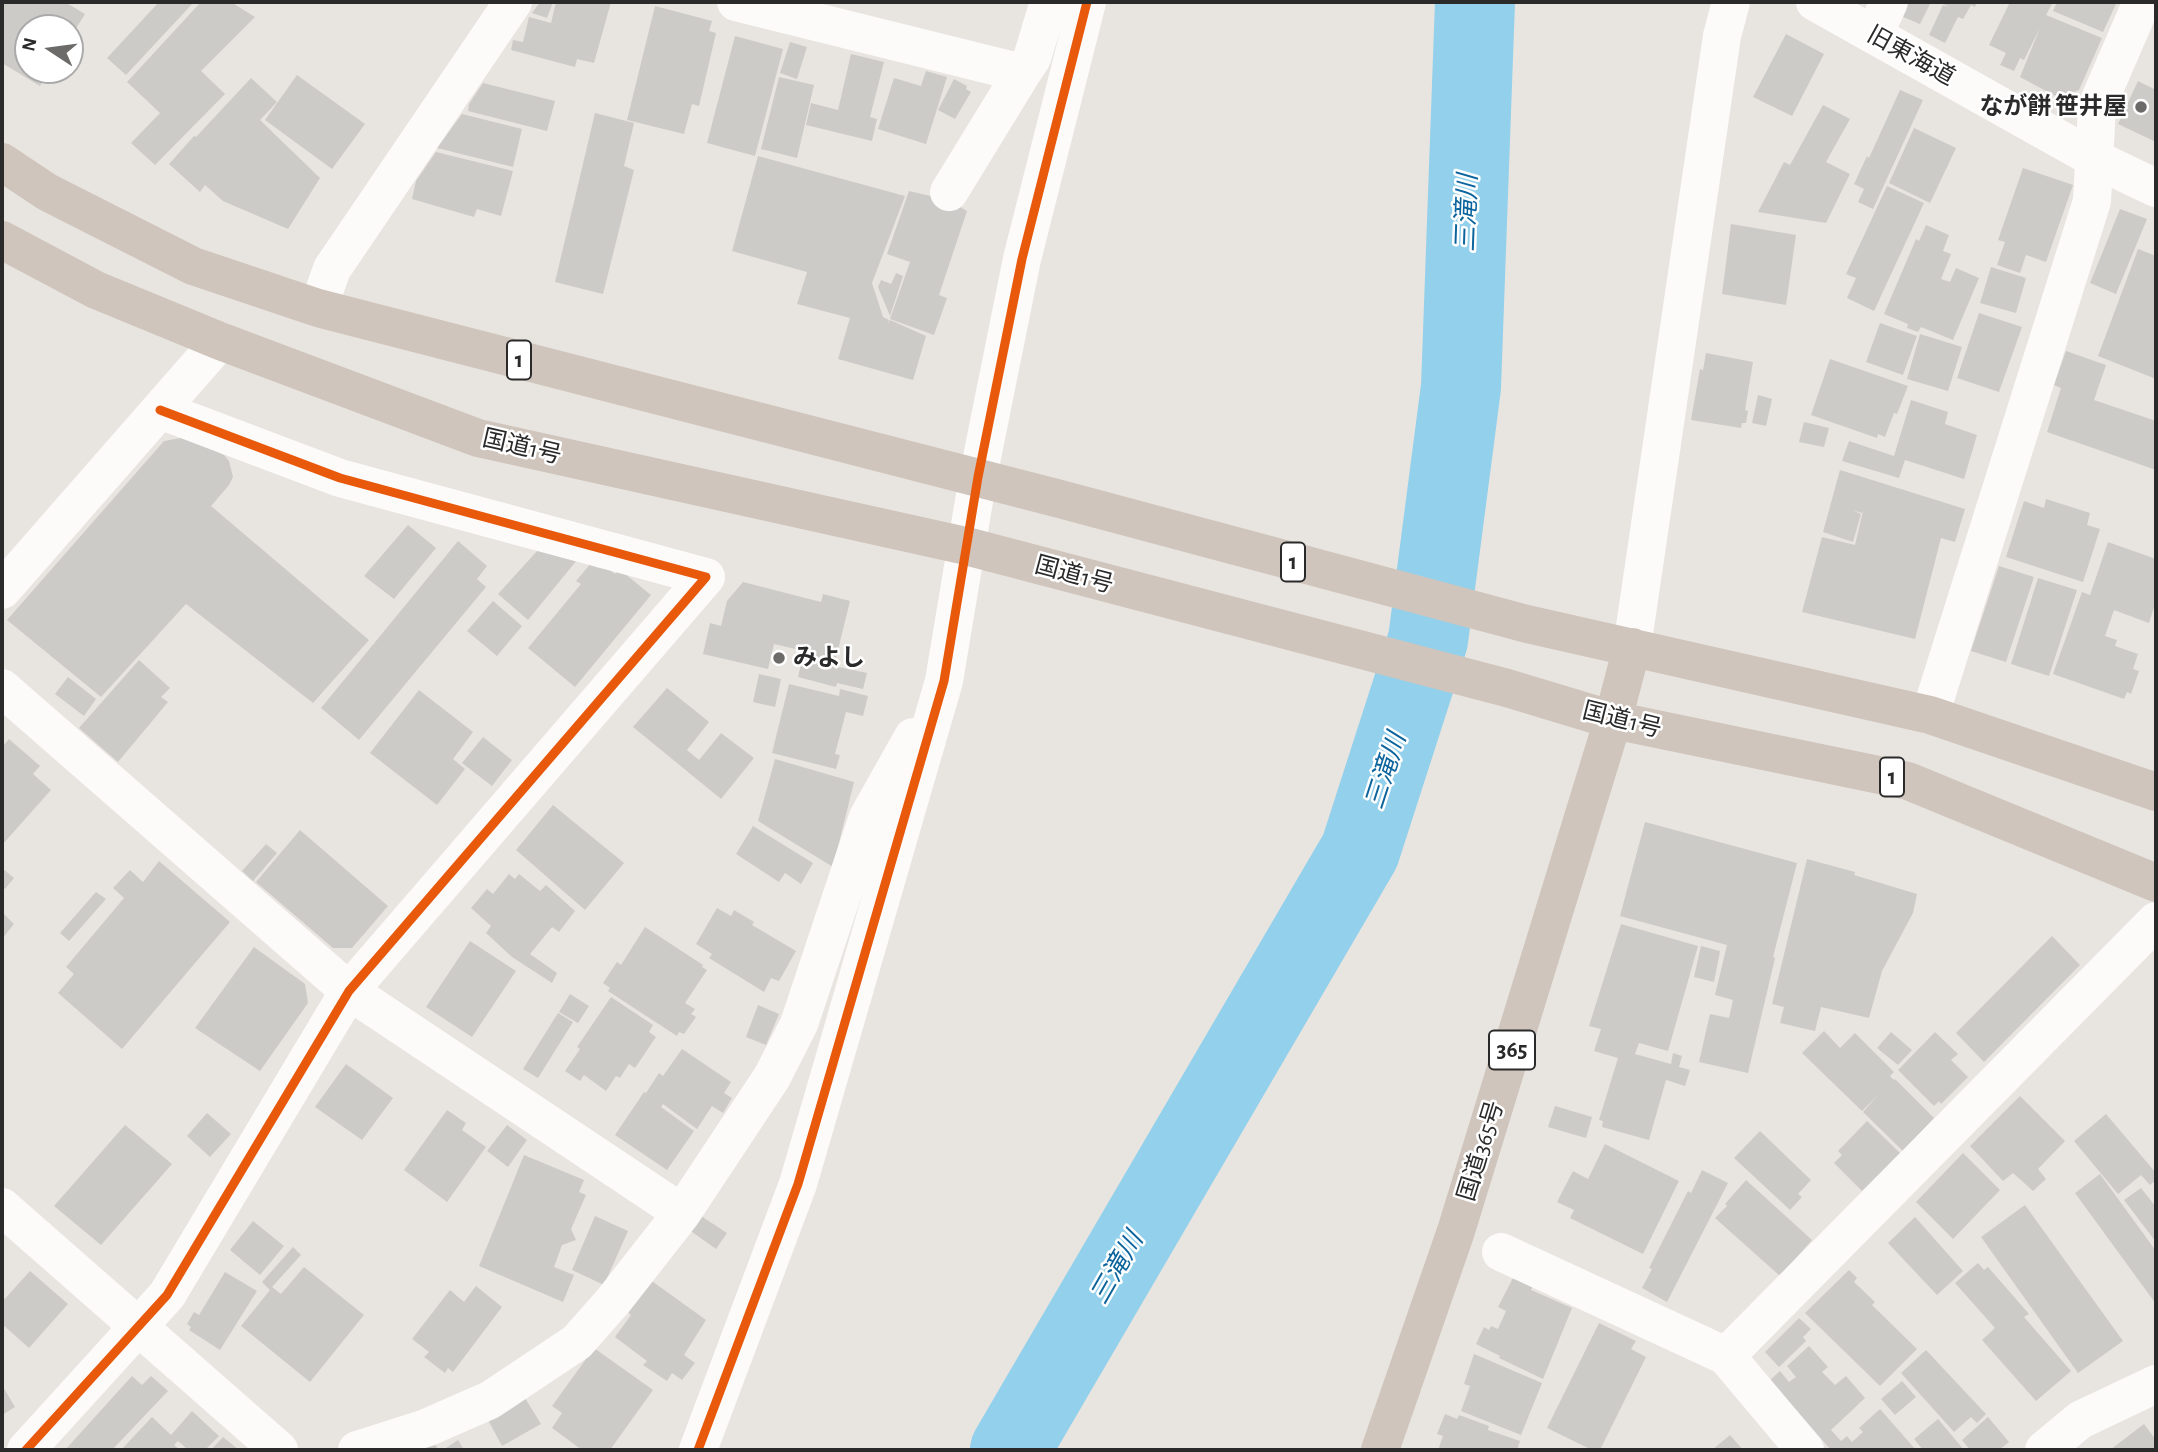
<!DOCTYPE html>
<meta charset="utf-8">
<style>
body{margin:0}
#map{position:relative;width:2158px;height:1452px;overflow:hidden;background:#e8e5e0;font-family:"Alegreya Sans",sans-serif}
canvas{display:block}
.frame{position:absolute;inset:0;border:4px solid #2a2a2a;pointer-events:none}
.north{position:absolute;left:14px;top:14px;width:70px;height:70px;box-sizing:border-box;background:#fff;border:2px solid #aaa;border-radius:50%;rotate:283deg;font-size:19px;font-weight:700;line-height:28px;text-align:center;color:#2a2a2a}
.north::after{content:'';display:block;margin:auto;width:24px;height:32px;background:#6c6b6a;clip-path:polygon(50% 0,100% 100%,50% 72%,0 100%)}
</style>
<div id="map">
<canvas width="2158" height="1452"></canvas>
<div class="frame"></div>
<div class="north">N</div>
</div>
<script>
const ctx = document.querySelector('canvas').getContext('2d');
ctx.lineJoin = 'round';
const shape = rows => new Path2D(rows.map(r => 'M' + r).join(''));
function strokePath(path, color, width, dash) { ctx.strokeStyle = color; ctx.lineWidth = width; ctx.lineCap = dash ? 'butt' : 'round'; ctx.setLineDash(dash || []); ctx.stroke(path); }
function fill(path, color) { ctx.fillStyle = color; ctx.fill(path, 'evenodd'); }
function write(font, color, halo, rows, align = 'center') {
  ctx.font = font + ' "Alegreya Sans","Noto Sans JP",sans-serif'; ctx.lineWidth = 5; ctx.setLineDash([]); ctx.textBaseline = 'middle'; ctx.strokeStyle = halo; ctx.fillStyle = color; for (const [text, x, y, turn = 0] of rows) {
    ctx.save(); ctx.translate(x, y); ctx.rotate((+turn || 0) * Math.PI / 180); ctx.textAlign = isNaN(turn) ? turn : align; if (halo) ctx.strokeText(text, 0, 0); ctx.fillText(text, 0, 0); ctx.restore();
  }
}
strokePath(shape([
 [1010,1450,1360,851,1428,640,1461,387,1475,2]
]), '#93d0eb', 80);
fill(shape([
 [2,2,65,2,85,14,70,38,70,28,28,28,28,70,50,70,40,86,2,63],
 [159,2,194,2,126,75,107,58],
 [201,2,231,2,255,17,201,71,225,94,155,165,131,143,160,113,127,82],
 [540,2,553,2,547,18,532,13],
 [556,2,611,2,594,63,577,59,575,67,511,50,513,40,523,42,529,17,551,23],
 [1908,2,1931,2,1920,24,1901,16],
 [1940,2,1977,2,1975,7,1971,5,1963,19,1958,17,1945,43,1929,35,1943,5,1949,7],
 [2010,2,2053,2,2046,15,2102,38,2079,90,2057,97,2020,77,2040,28,2024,60,2020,58,2014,71,2000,65,2006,53,1989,45],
 [2057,2,2117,2,2103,32,2053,11],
 [655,6,712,21,709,31,716,33,699,106,692,104,684,134,627,120],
 [1786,34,1824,54,1792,116,1753,97],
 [735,36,783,49,755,156,707,143],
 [790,42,807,47,797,79,780,73],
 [851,54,884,62,870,117,877,119,872,141,806,125,811,103,838,110],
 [926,71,947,77,926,144,878,129,894,78,921,86],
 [297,75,365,124,332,169,265,120],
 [779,77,814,85,797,158,761,149],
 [251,78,277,102,260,120,320,178,288,229,223,201,205,185,200,192,169,164,194,136,196,137],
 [954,79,967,86,966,89,971,92,955,119,938,110],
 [2138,81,2156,90,2156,142,2118,124],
 [483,83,555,101,547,131,468,111,469,104],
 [1900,90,1923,100,1873,209,1858,202,1864,189,1854,184,1867,156,1869,158],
 [1823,105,1850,119,1826,162,1850,174,1826,223,1758,212,1784,162,1790,165],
 [595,113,634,123,624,166,634,170,603,294,555,282],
 [462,114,522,129,513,167,437,148],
 [1914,128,1956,148,1930,203,1889,183],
 [436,152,513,171,501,216,477,209,474,217,412,199,416,181],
 [758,156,905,196,872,283,883,317,889,320,888,324,890,320,926,336,913,380,838,359,850,318,797,304,807,272,732,251],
 [2023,168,2073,185,2046,262,2026,255,2020,273,1997,265,2005,242,1998,240],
 [1887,186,1924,203,1874,311,1847,298,1856,278,1846,274],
 [909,191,948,200,967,211,939,295,947,298,934,335,890,319,910,262,887,254],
 [2120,209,2147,219,2116,294,2090,283],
 [1731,224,1796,235,1786,305,1722,294],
 [1926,225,1949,235,1943,251,1951,254,1941,279,1950,282,1956,268,1979,278,1953,340,1921,327,1918,332,1907,328,1908,324,1884,314,1916,239,1919,241],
 [2138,249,2156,256,2156,379,2098,356],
 [1991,267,2026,278,2016,313,1980,303],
 [896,273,903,276,890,316,878,287,881,280,891,284],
 [1979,313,2022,327,1999,392,1957,378],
 [1880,323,1917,336,1903,375,1866,362],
 [1920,334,1962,347,1948,391,1907,379],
 [2066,351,2106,365,2094,400,2156,421,2156,470,2047,432,2061,388,2054,385],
 [1706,353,1753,362,1745,410,1748,411,1746,423,1742,423,1741,428,1691,420,1700,369,1703,370],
 [1830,359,1908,386,1897,414,1894,413,1885,437,1878,434,1877,438,1811,415],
 [1758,395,1772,399,1766,426,1752,423],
 [1911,400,1948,412,1945,424,1977,435,1964,479,1905,460,1899,478,1842,461,1849,441,1894,456],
 [1804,422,1829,428,1824,447,1799,442],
 [186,437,224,455,229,461,233,477,229,485,211,506,369,640,313,703,186,604,101,697,7,620,164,441],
 [1840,470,1965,509,1955,542,1941,538,1915,639,1802,612,1822,537,1855,545,1863,511,1862,513,1852,510,1861,514,1853,542,1823,532],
 [2046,499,2090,513,2087,525,2100,529,2083,582,2006,557,2024,501,2044,508],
 [408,525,436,548,394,599,364,576],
 [458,541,487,566,477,579,486,587,359,740,321,708],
 [2108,542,2156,559,2156,601,2149,623,2114,610,2105,636,2117,640,2115,646,2138,654,2133,669,2139,671,2131,694,2127,692,2124,699,2053,674,2082,592,2090,595],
 [538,550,577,560,528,620,498,594],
 [591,563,598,568,602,564,615,574,619,569,651,595,575,687,528,648,581,584,576,581],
 [1999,566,2034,577,2006,662,1971,651],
 [2038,578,2077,590,2049,676,2011,664],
 [743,582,821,602,823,594,850,601,834,666,867,673,863,689,837,683,836,687,798,677,804,651,774,644,768,669,703,654,710,623,721,626,727,601],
 [493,601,522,626,497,656,467,631],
 [139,660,170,688,161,697,168,702,118,762,79,728],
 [759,674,781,679,775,707,753,702],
 [68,677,96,699,84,716,55,694],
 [789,684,839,696,840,689,868,696,863,716,846,712,835,754,840,755,836,769,772,753],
 [667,688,709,722,687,750,699,760,721,733,754,758,721,799,633,727],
 [419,690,473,732,453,759,465,769,437,805,370,753],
 [483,737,512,760,492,786,462,763],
 [9,739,40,766,33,774,51,790,2,845,2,747],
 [775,759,854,782,833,867,758,821],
 [553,805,624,863,585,910,516,850],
 [1645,822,1797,863,1773,957,1775,958,1748,1073,1699,1062,1710,1014,1729,1018,1733,1000,1715,995,1727,945,1620,916],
 [753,826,813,863,801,884,785,873,779,882,736,854],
 [300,830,388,906,352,948,333,948,256,882],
 [266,844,277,853,253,881,242,871],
 [1807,859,1855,872,1854,875,1917,894,1913,913,1882,971,1869,1018,1821,1007,1815,1031,1780,1023,1784,1007,1772,1004],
 [159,861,230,922,122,1049,58,993,74,974,66,967,124,898,113,888,130,870,143,882],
 [2,868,14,878,5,889,2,886],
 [509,874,515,879,519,874,540,891,546,885,575,911,559,932,552,927,530,954,557,973,552,983,512,957,486,933,491,926,471,908,487,889,493,894],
 [96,892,106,899,69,941,60,933],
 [717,908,731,916,734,910,754,922,752,925,796,951,779,981,771,978,764,992,709,958,712,954,696,944],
 [2,912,14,924,2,939],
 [1621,924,1698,946,1668,1051,1639,1043,1635,1054,1671,1064,1673,1053,1682,1056,1679,1067,1690,1070,1685,1086,1666,1080,1649,1140,1602,1127,1603,1121,1599,1120,1618,1058,1594,1051,1601,1029,1589,1026],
 [645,927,703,965,702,967,707,970,685,1003,695,1009,691,1014,696,1017,684,1034,679,1032,677,1036,608,991,610,988,603,983,617,962,621,965],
 [2052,936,2080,965,1984,1062,1956,1033],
 [470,941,516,971,472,1037,426,1007],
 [1701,946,1720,951,1714,982,1694,977],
 [254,947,305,984,308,1003,260,1071,195,1028],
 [570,994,589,1006,578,1023,559,1012],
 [611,997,653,1025,649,1032,656,1037,635,1068,629,1064,620,1078,616,1076,606,1091,584,1075,580,1081,565,1071,580,1049,577,1047],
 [758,1005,779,1014,766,1045,746,1037],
 [558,1013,573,1022,538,1078,523,1069],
 [1824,1031,1840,1048,1855,1033,1894,1072,1890,1076,1894,1080,1895,1079,1934,1118,1903,1151,1863,1112,1878,1095,1862,1111,1802,1053],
 [1891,1032,1912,1050,1898,1065,1877,1048],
 [1935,1032,1958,1054,1951,1060,1968,1077,1941,1104,1939,1101,1934,1106,1898,1070],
 [682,1049,731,1082,724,1093,732,1098,723,1113,712,1106,697,1129,663,1104,661,1107,694,1131,667,1170,615,1135,644,1092,646,1093,659,1073,663,1076],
 [346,1064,393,1098,362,1140,315,1107],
 [2020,1096,2065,1141,2038,1169,2046,1179,2033,1191,2013,1173,2003,1181,1970,1146],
 [1555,1106,1592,1117,1586,1138,1548,1127],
 [447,1110,466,1123,462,1130,486,1147,447,1202,404,1170],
 [207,1113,231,1134,210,1157,187,1136],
 [2106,1114,2156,1173,2156,1180,2150,1185,2141,1175,2118,1194,2074,1141],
 [1867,1121,1900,1153,1862,1191,1834,1163,1842,1155,1838,1151],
 [125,1125,172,1164,101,1245,54,1206],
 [507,1125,527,1140,508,1167,487,1151],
 [1760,1131,1811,1180,1798,1194,1802,1197,1790,1210,1734,1158],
 [1605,1144,1679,1181,1643,1254,1570,1218,1574,1210,1557,1202,1573,1171,1588,1179],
 [1963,1153,2000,1190,1953,1239,1916,1202],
 [524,1155,584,1180,579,1192,586,1195,571,1229,576,1240,562,1245,554,1267,574,1275,563,1302,479,1266],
 [1702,1170,1728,1183,1667,1302,1642,1288,1652,1269,1649,1268,1688,1191,1691,1193],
 [2100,1174,2156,1251,2156,1304,2075,1193],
 [1746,1180,1812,1240,1780,1276,1715,1218,1727,1206,1725,1204],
 [2141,1188,2156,1207,2156,1242,2124,1200],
 [2025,1205,2123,1341,2078,1373,1981,1237],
 [698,1214,727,1233,716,1249,688,1229],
 [595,1216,628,1231,604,1285,572,1270],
 [1915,1217,1963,1271,1937,1295,1888,1243],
 [253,1221,284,1246,260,1275,230,1250],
 [293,1247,301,1255,272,1287,281,1294,304,1267,364,1315,310,1382,241,1326,270,1290,262,1282],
 [1978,1263,1984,1270,1988,1267,2029,1314,2024,1317,2071,1371,2036,1401,1982,1340,1995,1328,1955,1283],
 [1849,1270,1857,1278,1854,1282,1875,1302,1872,1305,1917,1349,1880,1386,1805,1313],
 [30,1271,68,1304,29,1348,2,1324,2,1302],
 [225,1272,257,1291,220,1350,189,1330,191,1327,187,1324,194,1312,199,1315],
 [1514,1276,1533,1286,1531,1290,1572,1308,1543,1379,1499,1358,1500,1356,1476,1344,1484,1327,1489,1330,1491,1326,1498,1329,1506,1311,1498,1307],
 [649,1279,706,1320,684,1355,695,1363,682,1380,672,1373,667,1381,643,1365,647,1361,615,1337,631,1315,624,1309],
 [476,1286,502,1307,453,1372,448,1368,445,1373,424,1357,429,1352,412,1339,450,1290,464,1302],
 [1799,1318,1811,1329,1803,1337,1806,1341,1779,1367,1765,1352],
 [1599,1323,1636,1341,1631,1349,1646,1357,1600,1450,1592,1450,1547,1428],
 [1809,1346,1828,1367,1822,1372,1835,1385,1846,1376,1865,1398,1831,1430,1841,1441,1847,1436,1852,1442,1863,1432,1859,1428,1880,1409,1916,1450,1831,1450,1770,1380,1780,1371,1789,1382,1796,1377,1787,1366],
 [594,1348,653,1390,610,1450,582,1450,552,1428,562,1413,552,1406],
 [1926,1350,1986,1414,1977,1423,1971,1417,1954,1432,1901,1373],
 [1474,1354,1542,1383,1521,1435,1461,1411,1470,1386,1464,1384],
 [132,1376,142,1385,151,1376,168,1391,112,1450,65,1450],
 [1902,1381,1916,1397,1895,1415,1881,1399],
 [2,1385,15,1407,2,1415],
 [525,1398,541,1424,502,1446,488,1420],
 [192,1411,219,1436,205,1450,188,1450,178,1441,174,1445,180,1450,121,1450,152,1417,171,1435],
 [1445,1414,1457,1419,1459,1415,1489,1426,1488,1430,1520,1441,1517,1450,1438,1450,1443,1436,1437,1434],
 [1988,1417,2009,1442,1999,1450,1970,1450,1962,1440],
 [1938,1419,1964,1450,1923,1450,1914,1439],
 [2144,1424,2156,1440,2156,1450,2110,1450],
 [1730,1435,1743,1450,1712,1450],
 [223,1437,239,1450,211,1450],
 [458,1440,464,1450,443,1450],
 [432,1441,439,1450,409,1450]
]), '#cdcbc7');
strokePath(shape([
 [736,2,1022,73,1032,58,1049,2],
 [1815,2,2095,159,2156,188],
 [1874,35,1889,2],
 [949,192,1022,73],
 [318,308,332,269,513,2],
 [2,590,220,341],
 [1632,647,1722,36,1731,2],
 [2,688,349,991,682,1213],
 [1930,715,2092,201,2097,106,2142,2],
 [2,1207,279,1450],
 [1501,1252,1726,1356,1805,1450],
 [1726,1356,2156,921],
 [26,1450,167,1295,349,991,706,577,340,478,160,410],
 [357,1450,426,1428,490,1400,577,1342,614,1300,682,1213,772,1077,799,1024,868,817,913,737],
 [698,1450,798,1184,944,681,978,477,1022,259,1087,2],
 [2044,1450,2080,1420,2156,1384]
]), '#fcfbfa', 38);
strokePath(shape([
 [2,162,47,192,193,266,318,308,1060,499,1527,624,1930,715,2156,792],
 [2,240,96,290,220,341,478,438,966,546,1507,688,1613,720,1908,781,2156,883],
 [1380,1450,1456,1231,1613,720,1632,647]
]), '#d0c5bc', 38);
strokePath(shape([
 [26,1450,167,1295,349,991,706,577,340,478,160,410],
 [698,1450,798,1184,944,681,978,477,1022,259,1087,2]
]), '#e8590c', 9);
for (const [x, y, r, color] of [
 [2141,107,7,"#6c6b6a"],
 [779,658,7,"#6c6b6a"]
]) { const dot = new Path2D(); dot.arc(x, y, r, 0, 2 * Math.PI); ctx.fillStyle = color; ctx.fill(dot); strokePath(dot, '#fff', 2.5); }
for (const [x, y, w] of [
 [519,360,24],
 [1293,562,24],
 [1892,777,24],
 [1512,1050,46]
]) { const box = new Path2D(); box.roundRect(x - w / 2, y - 19.5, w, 39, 5); ctx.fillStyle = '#fff'; ctx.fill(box); strokePath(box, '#2a2a2a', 2); }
write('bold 23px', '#2a2a2a', null, [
 ["1",519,360],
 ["1",1293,562],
 ["1",1892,777],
 ["365",1512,1050]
]);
write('24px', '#2a2a2a', '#fff', [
 ["旧東海道",1911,56,29],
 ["国道1号",522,447,13],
 ["国道1号",1074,575,15],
 ["国道1号",1622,720,14],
 ["国道365号",1481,1151,-73]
]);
write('bold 24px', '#2a2a2a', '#fff', [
 ["なが餅 笹井屋",2127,107],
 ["みよし",793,658,"left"]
], 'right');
write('italic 26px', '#0c649d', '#fff', [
 ["三滝川",1467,213,-88],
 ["三滝川",1386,771,-72],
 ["三滝川",1117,1268,-60]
]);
</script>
